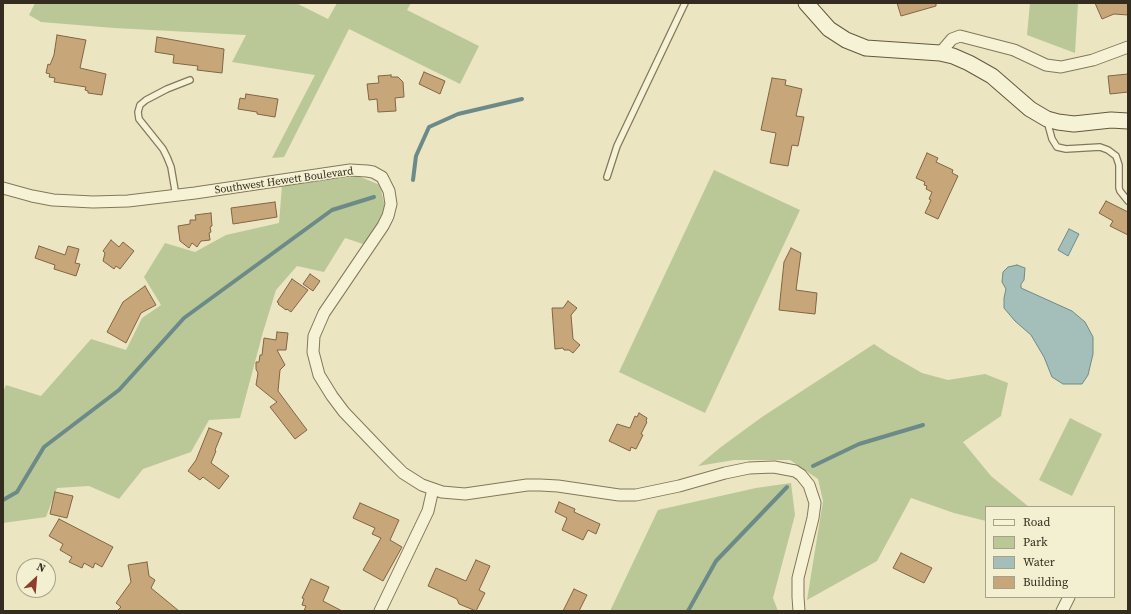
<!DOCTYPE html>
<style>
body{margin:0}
#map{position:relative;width:1131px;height:614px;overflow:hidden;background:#ebe5c2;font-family:"Source Serif 4",serif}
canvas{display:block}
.frame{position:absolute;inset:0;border:4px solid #342c1e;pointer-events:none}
.legend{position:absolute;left:985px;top:506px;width:130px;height:92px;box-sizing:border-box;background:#f3efd1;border:1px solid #a7a189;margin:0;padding:5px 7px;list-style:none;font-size:12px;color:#342c1e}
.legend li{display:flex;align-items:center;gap:8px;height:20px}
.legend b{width:20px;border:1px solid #a7a189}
.north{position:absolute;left:16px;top:558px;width:40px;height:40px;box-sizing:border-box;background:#f3efd1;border:1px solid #a7a189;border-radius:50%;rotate:26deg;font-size:11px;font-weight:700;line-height:16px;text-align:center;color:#342c1e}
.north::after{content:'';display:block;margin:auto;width:14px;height:18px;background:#8f3d2e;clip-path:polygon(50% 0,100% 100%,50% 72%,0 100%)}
</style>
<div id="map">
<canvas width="1131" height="614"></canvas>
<div class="frame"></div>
<ul class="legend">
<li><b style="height:5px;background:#f6f2d5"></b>Road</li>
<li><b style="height:11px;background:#bac897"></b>Park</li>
<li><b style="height:11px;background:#a4beba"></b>Water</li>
<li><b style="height:11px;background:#c7a77a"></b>Building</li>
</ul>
<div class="north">N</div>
</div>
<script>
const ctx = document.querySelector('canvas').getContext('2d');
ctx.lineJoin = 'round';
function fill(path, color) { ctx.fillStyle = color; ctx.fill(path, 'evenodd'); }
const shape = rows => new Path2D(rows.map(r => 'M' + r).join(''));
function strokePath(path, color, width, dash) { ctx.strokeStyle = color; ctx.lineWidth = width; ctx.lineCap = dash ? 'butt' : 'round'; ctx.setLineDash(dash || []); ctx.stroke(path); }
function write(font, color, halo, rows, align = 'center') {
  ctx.font = font + ' "Source Serif 4",serif'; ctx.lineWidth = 3; ctx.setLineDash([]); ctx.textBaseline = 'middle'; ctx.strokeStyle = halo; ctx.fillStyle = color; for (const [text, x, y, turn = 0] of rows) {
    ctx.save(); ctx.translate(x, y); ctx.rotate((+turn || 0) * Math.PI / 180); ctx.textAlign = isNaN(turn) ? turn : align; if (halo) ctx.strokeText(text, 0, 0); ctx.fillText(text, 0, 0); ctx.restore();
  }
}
fill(shape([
 [35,3,296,3,328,19,337,3,411,3,407,10,479,46,460,84,349,29,284,157,272,158,315,75,232,62,246,35,114,28,41,22,29,15],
 [1030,3,1078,3,1075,53,1027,35],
 [714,170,800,210,705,413,619,372],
 [358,176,380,185,386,212,366,245,345,238,324,272,297,266,276,290,263,332,240,418,209,420,191,452,143,469,119,499,89,486,57,488,46,517,3,523,3,392,6,385,41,396,91,339,126,350,142,318,161,305,144,277,165,243,195,252,226,235,279,223,282,186],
 [874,344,889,354,922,373,948,380,985,374,1008,383,1001,416,963,442,991,476,1029,507,986,507,986,521,954,513,911,498,877,561,807,600,823,501,818,479,790,460,734,460,698,466,721,447,762,417],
 [1070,418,1102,434,1072,496,1039,480],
 [791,483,795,515,773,598,778,611,610,611,658,510,756,488]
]), '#bac897');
const water = shape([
 [1069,229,1079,234,1068,256,1058,250,1069,229],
 [1017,265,1025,268,1024,280,1021,284,1021,288,1072,311,1085,322,1093,337,1093,354,1088,375,1082,384,1063,384,1052,377,1044,357,1031,335,1015,321,1004,308,1004,298,1006,289,1002,282,1003,272,1008,267,1017,265]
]);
fill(water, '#a4beba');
strokePath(water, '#6c8b88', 1);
strokePath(shape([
 [413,180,416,156,429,127,458,114,522,99],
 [813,466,859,444,923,425],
 [3,500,17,492,44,447,119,390,184,318,332,210,374,197],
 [688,611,716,561,787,487]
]), '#6c8b88', 4);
const building = shape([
 [897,3,936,3,936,6,901,16,897,3],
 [1095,3,1128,3,1128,15,1114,14,1102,19,1095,3],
 [57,35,86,40,80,68,106,74,102,95,88,93,88,91,85,90,86,87,54,82,55,78,49,77,50,74,46,73,48,64,50,65,54,55,57,35],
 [157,37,224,49,222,73,197,70,198,66,173,63,174,55,155,52,157,37],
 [424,72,445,81,440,94,419,84,424,72],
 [1128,74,1128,92,1110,94,1108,76,1128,74],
 [391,75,391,77,398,77,403,82,404,97,395,98,396,111,378,112,377,99,369,100,367,84,379,83,378,76,391,75],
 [772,78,786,80,785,85,802,89,796,116,804,117,798,146,792,145,788,166,770,163,776,133,761,130,772,78],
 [246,94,278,99,275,117,257,114,257,112,238,109,240,98,245,99,246,94],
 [927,153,938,158,936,162,953,170,952,173,958,176,938,219,925,213,931,200,929,199,932,192,926,189,927,186,924,185,925,182,916,178,927,153],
 [1106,201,1128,212,1128,235,1110,226,1113,221,1099,213,1106,201],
 [275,202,277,217,233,224,231,208,275,202],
 [211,213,212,226,210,227,211,232,209,233,210,240,201,241,197,247,192,243,189,248,180,241,178,226,190,224,190,220,196,220,195,215,211,213],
 [111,240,119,247,123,242,134,251,120,269,116,266,114,269,103,261,105,253,103,251,111,240],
 [39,246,65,255,68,246,79,249,75,263,80,264,76,276,54,269,55,265,35,258,39,246],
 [791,248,801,253,796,290,817,293,815,314,779,310,784,262,791,248],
 [310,274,320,281,313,291,303,284,310,274],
 [292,279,308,290,291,312,287,309,286,310,278,304,279,303,277,302,292,279],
 [145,286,156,305,141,313,126,343,107,332,123,302,145,286],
 [568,301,577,308,571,315,573,339,580,345,573,353,569,350,564,350,563,348,555,349,552,308,563,308,568,301],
 [277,332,288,333,286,350,277,350,285,365,280,370,278,391,307,430,295,439,270,407,277,402,256,385,258,373,256,369,256,362,259,362,260,355,262,355,264,338,276,340,277,332],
 [639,413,647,418,646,421,647,422,641,434,643,435,636,449,631,447,630,451,609,441,617,424,630,428,635,416,637,417,639,413],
 [209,428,222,433,215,450,216,451,211,463,229,476,219,489,203,477,200,480,188,471,196,460,209,428],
 [55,492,73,496,67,518,50,514,55,492],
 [559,502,575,509,574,512,600,524,596,534,588,530,583,540,562,530,567,518,555,512,559,502],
 [360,503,399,520,390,540,402,547,383,581,363,570,381,538,372,534,375,528,353,518,360,503],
 [59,519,113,547,102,567,95,563,93,568,84,563,82,568,69,562,72,557,60,550,63,544,49,536,59,519],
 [901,553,932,568,924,583,893,568,901,553],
 [476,560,490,566,479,590,485,593,476,611,459,604,457,599,428,586,436,568,466,581,476,560],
 [147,562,149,576,155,580,151,588,179,611,117,611,121,607,116,603,131,582,128,565,147,562],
 [311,579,329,587,323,601,342,611,304,611,306,606,302,605,304,599,302,598,311,579],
 [574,589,587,595,579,611,563,611,574,589]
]);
fill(building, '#c7a77a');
strokePath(building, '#816542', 1);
const service = shape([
 [1047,121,1052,139,1057,147,1066,149,1100,147,1108,150,1116,156,1119,165,1119,188,1120,191,1128,201],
 [607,177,617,146,685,3],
 [176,196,171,167,167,157,163,149,139,119,138,112,140,105,146,100,167,89,190,80]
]);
const minor = shape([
 [940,53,952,39,960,36,1014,50,1046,65,1061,67,1093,60,1128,47],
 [3,188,32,196,53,200,93,202,128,201,195,193,350,170,367,171,373,172,382,177,389,191,391,204,388,216,383,226,324,313,314,336,313,352,319,375,332,396,344,412,389,459,403,473,422,485,442,492,465,494,527,485,540,485,558,486,619,495,636,495,679,486,725,473,749,468,774,467,795,471,801,475,809,485,815,503,813,518,798,578,798,597,799,611],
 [380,611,428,511,433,489],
 [1062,611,1069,597]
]);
const secondary = shape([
 [806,3,829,29,846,40,866,48,940,53,953,56,969,63,992,76,1030,109,1047,119,1058,122,1074,124,1111,120,1128,121]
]);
strokePath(service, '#84775b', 8);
strokePath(minor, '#84775b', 13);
strokePath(secondary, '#65583e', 17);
strokePath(service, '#f6f2d5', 5.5);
strokePath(minor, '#f6f2d5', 11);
strokePath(secondary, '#f6f2d5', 15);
write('11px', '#342c1e', '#f3efd1', [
 ["Southwest Hewett Boulevard",284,181,-8]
]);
</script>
